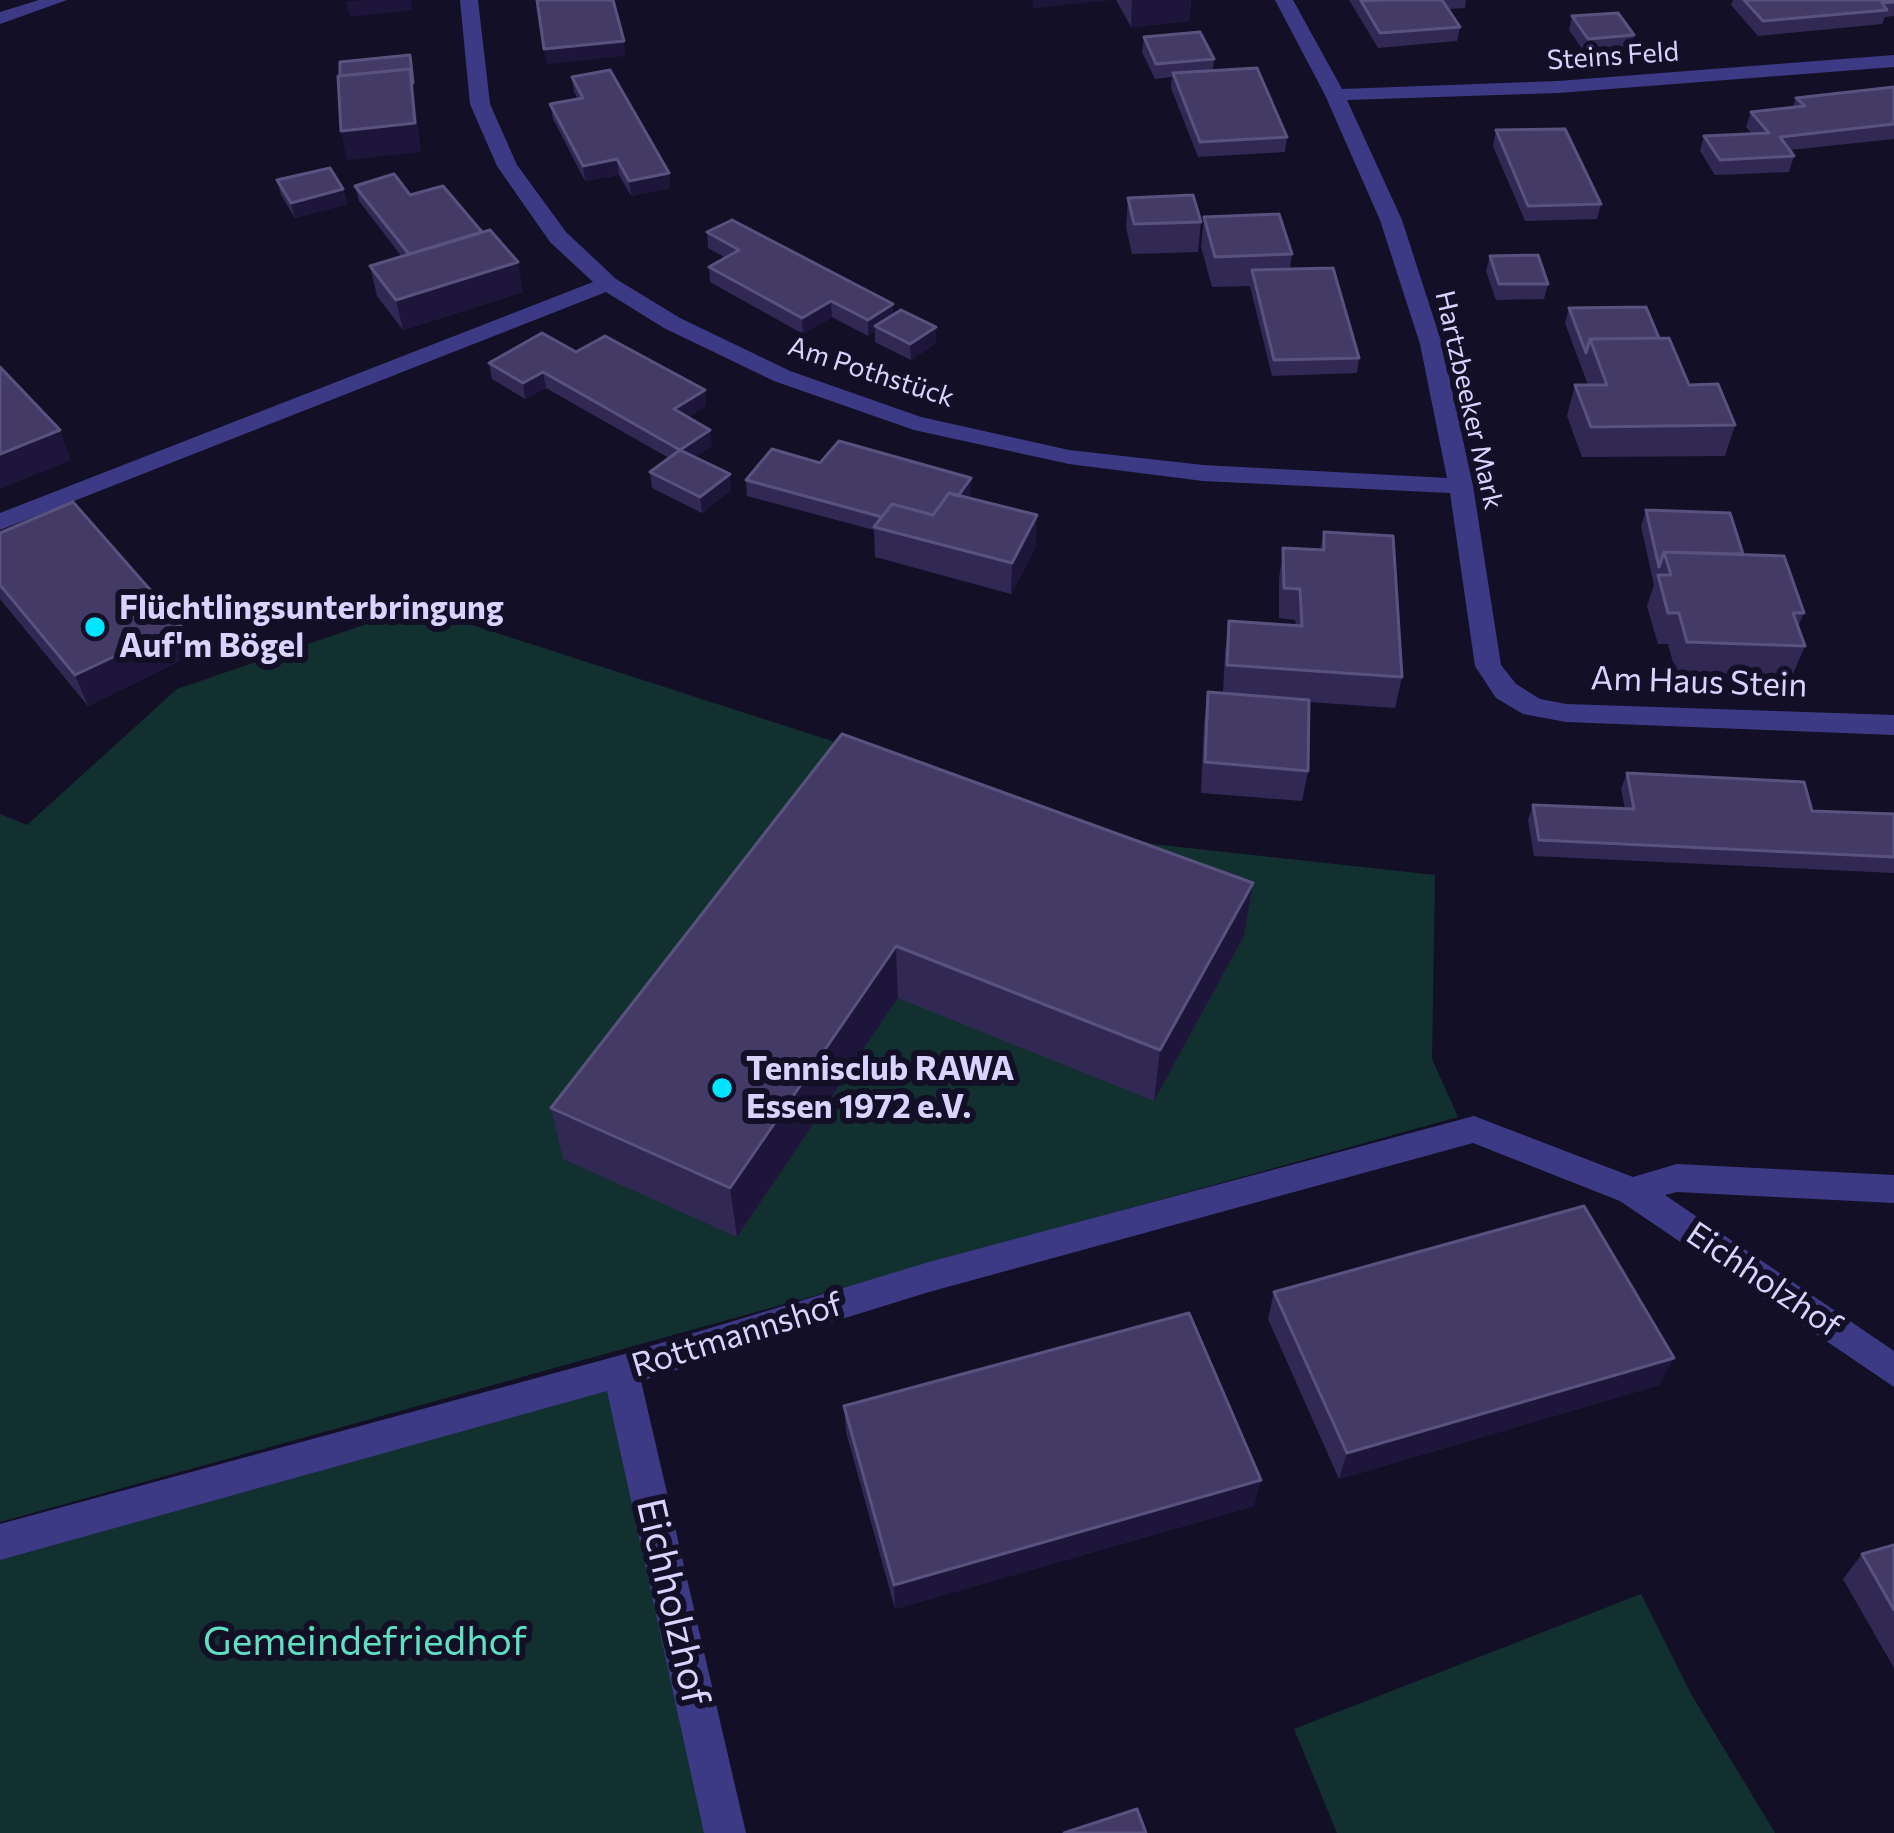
<!DOCTYPE html>
<meta charset="utf-8">
<style>
body{margin:0}
canvas{display:block;background:#130f26}
</style>
<canvas width="1894" height="1833"></canvas>
<script>
const ctx = document.querySelector('canvas').getContext('2d');
ctx.lineJoin = 'round';
function fill(path, color) { ctx.fillStyle = color; ctx.fill(path, 'evenodd'); }
const shape = rows => new Path2D(rows.map(r => 'M' + r).join(''));
function strokePath(path, color, width, dash) { ctx.strokeStyle = color; ctx.lineWidth = width; ctx.lineCap = dash ? 'butt' : 'round'; ctx.setLineDash(dash || []); ctx.stroke(path); }
function write(font, color, halo, rows, align = 'center') {
  ctx.font = font + ' Commissioner,sans-serif'; ctx.lineWidth = 12; ctx.setLineDash([]); ctx.textBaseline = 'middle'; ctx.strokeStyle = halo; ctx.fillStyle = color; for (const [text, x, y, turn = 0] of rows) {
    ctx.save(); ctx.translate(x, y); ctx.rotate((+turn || 0) * Math.PI / 180); ctx.textAlign = isNaN(turn) ? turn : align; if (halo) ctx.strokeText(text, 0, 0); ctx.fillText(text, 0, 0); ctx.restore();
  }
}
fill(shape([
 [416,607,1152,844,1435,875,1432,1059,1458,1117,0,1522,0,814,27,825,177,689],
 [619,1374,715,1833,0,1833,0,1546],
 [1641,1594,1691,1694,1775,1833,1337,1833,1294,1729]
]), '#12302f');
fill(shape([
 [39,0,67,0,0,24,0,12,39,0],
 [460,0,478,0,490,104,517,165,566,232,616,279,680,318,790,371,921,417,1069,450,1203,465,1447,478,1420,344,1380,220,1325,95,1275,0,1293,0,1342,89,1558,81,1894,55,1894,67,1558,93,1347,100,1402,220,1442,344,1473,486,1501,665,1516,684,1540,699,1566,704,1894,715,1894,735,1566,722,1523,714,1496,698,1475,666,1450,493,1203,481,1069,464,914,430,774,381,664,328,606,292,0,530,0,513,593,282,550,242,497,166,470,104,460,0],
 [1474,1116,1633,1177,1677,1164,1894,1175,1894,1203,1677,1192,1665,1195,1894,1351,1894,1387,1620,1201,1473,1143,929,1292,641,1381,746,1833,704,1833,607,1391,0,1560,0,1524,621,1355,929,1262,1474,1116]
]), '#3d3a85');
fill(shape([
 [1116,0,1191,0,1189,21,1131,27],
 [1349,0,1466,0,1465,8,1449,9,1460,27,1457,41,1378,48],
 [1733,0,1894,0,1894,16,1885,17,1882,24,1758,36,1731,5],
 [1572,16,1634,35,1630,50,1585,53,1569,30],
 [1144,37,1214,59,1213,71,1287,137,1285,152,1198,157,1171,88,1172,77,1155,79,1142,52],
 [572,77,669,173,670,188,631,196,619,175,585,181,553,119,550,104,578,99,574,92],
 [1894,87,1894,139,1790,150,1794,156,1789,172,1715,175,1700,151,1704,136,1752,134,1746,127,1751,112,1793,107,1796,98],
 [1496,130,1601,204,1597,219,1525,221,1493,146],
 [277,180,343,189,347,204,295,218,281,195],
 [355,186,410,195,523,292,403,330,377,296,370,266,402,257,359,201],
 [1128,198,1201,222,1198,252,1132,254,1126,227],
 [1204,217,1292,254,1290,269,1359,358,1357,373,1272,376,1250,286,1212,287,1201,247],
 [707,232,893,315,936,327,936,343,911,360,875,342,875,331,868,336,832,317,803,334,710,282,709,267,726,258,708,248],
 [1490,256,1548,284,1544,299,1496,300,1486,271],
 [1569,308,1659,338,1689,385,1735,425,1725,456,1582,457,1567,416,1575,385,1588,385,1565,323],
 [576,352,705,390,706,406,688,417,712,446,695,457,731,490,702,513,652,488,650,472,669,458,546,388,525,399,492,379,489,363],
 [820,463,971,478,971,494,968,498,1036,546,1011,594,875,557,874,530,747,496,746,480],
 [1646,510,1743,554,1804,613,1798,627,1805,646,1792,676,1676,673,1668,644,1658,644,1647,606,1654,585,1641,526],
 [1324,532,1402,677,1395,708,1309,702,1308,771,1302,801,1201,793,1204,722,1208,692,1223,693,1225,652,1229,621,1296,626,1295,620,1279,618,1279,579,1283,548,1320,550],
 [0,533,181,625,192,655,88,706,0,599],
 [842,734,1253,883,1244,936,1154,1101,898,998,737,1237,563,1159,551,1108],
 [1627,773,1812,811,1894,814,1894,873,1534,856,1528,820,1533,805,1625,809,1621,789],
 [1274,1292,1659,1385,1339,1479,1268,1319],
 [844,1406,1254,1506,895,1609,846,1432],
 [1894,1545,1894,1668,1843,1579,1862,1554]
]), '#312854');
fill(shape([
 [366,0,411,0,412,10,350,17,346,2],
 [1033,0,1113,0,1033,8],
 [1132,0,1191,0,1189,21,1131,27],
 [624,41,625,56,547,64,544,49],
 [410,55,421,152,347,160,341,131],
 [617,159,619,175,585,181,583,166],
 [669,173,670,188,631,196,629,181],
 [343,189,347,204,295,218,291,203],
 [518,262,523,292,403,330,396,300],
 [831,301,832,317,803,334,802,318],
 [893,304,893,320,875,326,875,331,868,336,868,320],
 [936,327,936,343,911,360,910,344],
 [543,372,546,388,525,399,523,383],
 [705,390,706,406,676,425,674,409],
 [60,430,71,460,0,489,0,454],
 [710,430,712,446,682,466,680,450],
 [730,474,731,490,702,513,700,497],
 [971,478,971,494,935,543,933,530],
 [1037,515,1036,546,1011,594,1012,563],
 [181,625,192,655,88,706,75,675],
 [1253,883,1244,936,1154,1101,1160,1050],
 [896,946,898,998,737,1237,730,1188],
 [1674,1358,1659,1385,1339,1479,1347,1453],
 [1261,1480,1254,1506,895,1609,894,1585]
]), '#1d163a');
const building = shape([
 [537,0,613,0,624,41,544,49,537,0],
 [1379,0,1442,0,1460,27,1380,33,1361,1,1379,0],
 [1744,0,1894,0,1894,2,1882,3,1887,10,1763,21,1744,0],
 [1618,13,1634,35,1588,39,1572,16,1618,13],
 [1200,32,1214,59,1156,64,1144,37,1200,32],
 [410,55,413,83,410,69,340,76,340,62,410,55],
 [1257,68,1287,137,1200,142,1173,73,1257,68],
 [410,69,415,123,341,131,338,76,410,69],
 [610,70,669,173,629,181,617,159,583,166,550,104,583,98,572,77,610,70],
 [1894,87,1894,124,1780,137,1794,156,1720,160,1704,136,1769,133,1751,112,1805,106,1796,98,1894,87],
 [1565,129,1601,204,1528,206,1496,130,1565,129],
 [330,168,343,189,291,203,277,180,330,168],
 [394,174,410,195,443,186,482,232,409,254,355,186,394,174],
 [1193,195,1201,222,1134,224,1128,198,1193,195],
 [1279,214,1292,254,1215,257,1204,217,1279,214],
 [732,220,893,304,868,320,831,301,802,318,709,267,739,250,707,232,732,220],
 [490,230,518,262,396,300,370,266,490,230],
 [1538,255,1548,284,1499,284,1490,256,1538,255],
 [1333,268,1359,358,1274,360,1252,270,1333,268],
 [1646,307,1659,338,1590,339,1586,353,1569,308,1646,307],
 [901,310,936,327,910,344,875,326,901,310],
 [542,333,576,352,605,336,705,390,674,409,710,430,680,450,543,372,523,383,489,363,542,333],
 [1669,338,1689,385,1718,384,1735,425,1591,427,1575,385,1607,385,1590,339,1669,338],
 [0,367,60,430,0,454,0,367],
 [839,441,971,478,958,496,949,493,933,515,892,504,882,517,746,480,772,449,820,463,839,441],
 [680,450,730,474,700,497,650,472,680,450],
 [949,493,1037,515,1012,563,874,527,892,504,933,515,949,493],
 [73,502,181,625,75,675,0,585,0,533,73,502],
 [1646,510,1730,513,1743,554,1664,552,1659,567,1646,510],
 [1324,532,1393,536,1402,677,1227,665,1229,621,1302,626,1300,589,1284,588,1283,548,1324,550,1324,532],
 [1664,552,1784,556,1804,613,1793,613,1805,646,1687,642,1679,613,1668,613,1658,575,1671,575,1664,552],
 [1208,692,1309,700,1308,771,1205,762,1208,692],
 [842,734,1253,883,1160,1050,896,946,730,1188,551,1108,842,734],
 [1627,773,1804,782,1812,811,1894,814,1894,857,1539,840,1533,805,1634,809,1627,773],
 [1584,1206,1674,1358,1347,1453,1274,1292,1584,1206],
 [1189,1313,1261,1480,894,1585,844,1406,1189,1313],
 [1894,1545,1894,1610,1862,1554,1894,1545],
 [1137,1809,1146,1833,1064,1833,1137,1809]
]);
fill(building, '#433a66');
strokePath(building, '#5a527e', 3);
for (const [x, y, r, color] of [
 [95,627,12,"#00e5ff"],
 [722,1088,12,"#00e5ff"]
]) { const dot = new Path2D(); dot.arc(x, y, r, 0, 2 * Math.PI); ctx.fillStyle = color; ctx.fill(dot); strokePath(dot, '#130f26', 4.5); }
write('27px', '#d9d4ff', '#130f26', [
 ["Steins Feld",1613,56,-4],
 ["Am Pothstück",871,372,18],
 ["Hartzbeeker Mark",1469,400,77]
]);
write('bold 33px', '#d9d4ff', '#130f26', [
 ["Flüchtlingsunterbringung",119,608],
 ["Auf'm Bögel",119,646],
 ["Tennisclub RAWA",746,1069],
 ["Essen 1972 e.V.",746,1107]
], 'left');
write('33px', '#d9d4ff', '#130f26', [
 ["Am Haus Stein",1699,682,2],
 ["Eichholzhof",1764,1280,34],
 ["Rottmannshof",737,1335,-17]
]);
write('39px', '#d9d4ff', '#130f26', [
 ["Eichholzhof",673,1602,77]
]);
write('39px', '#5fe0c0', '#130f26', [
 ["Gemeindefriedhof",365,1642]
]);
</script>
